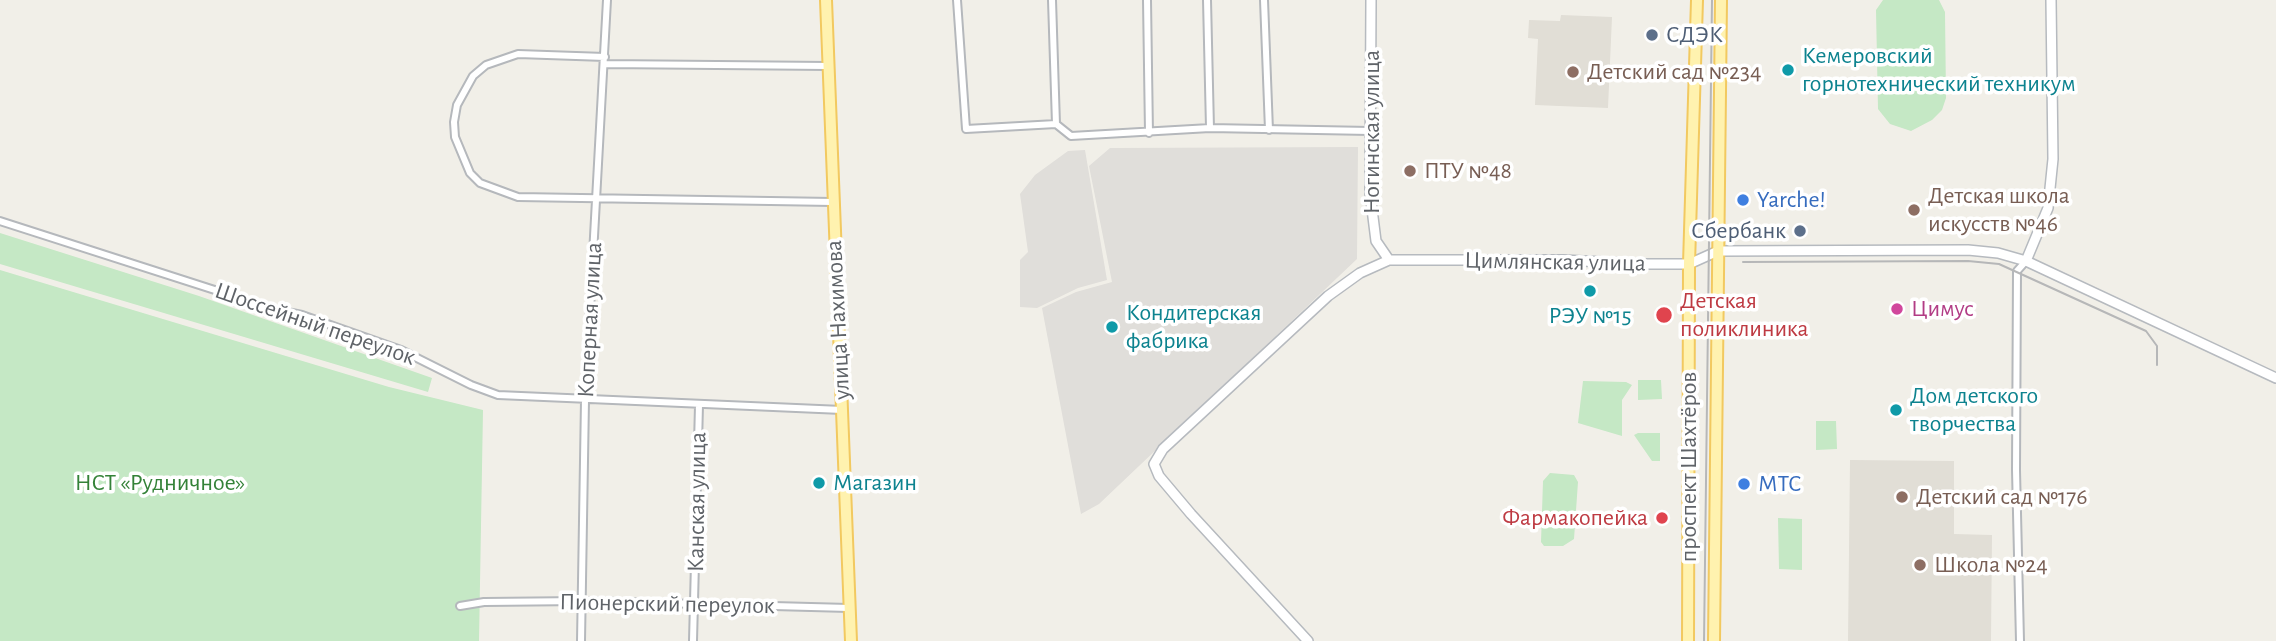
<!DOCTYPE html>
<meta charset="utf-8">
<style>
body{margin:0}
canvas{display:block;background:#f1efe8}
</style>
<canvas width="2276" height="641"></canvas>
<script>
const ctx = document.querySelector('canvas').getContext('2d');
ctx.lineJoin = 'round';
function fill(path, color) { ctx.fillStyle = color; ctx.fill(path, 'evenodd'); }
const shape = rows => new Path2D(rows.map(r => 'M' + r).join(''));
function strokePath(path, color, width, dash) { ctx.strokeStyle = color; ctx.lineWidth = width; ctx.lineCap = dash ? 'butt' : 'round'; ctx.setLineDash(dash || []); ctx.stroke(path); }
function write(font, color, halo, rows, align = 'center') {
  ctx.font = font + ' "Alegreya Sans",sans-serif'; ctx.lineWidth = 7; ctx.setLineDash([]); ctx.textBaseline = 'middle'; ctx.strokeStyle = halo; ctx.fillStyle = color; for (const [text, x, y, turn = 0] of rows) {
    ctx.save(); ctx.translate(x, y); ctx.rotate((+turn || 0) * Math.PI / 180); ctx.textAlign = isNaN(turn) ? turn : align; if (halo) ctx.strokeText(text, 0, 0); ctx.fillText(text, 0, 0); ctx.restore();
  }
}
fill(shape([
 [1358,147,1357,259,1099,504,1081,514,1042,308,1076,292,1112,282,1089,166,1110,148],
 [1085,150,1107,280,1078,288,1037,308,1020,307,1020,260,1028,252,1020,194,1035,175,1068,151]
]), '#e0deda');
fill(shape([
 [1561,15,1612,17,1608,108,1535,105,1538,39,1528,38,1529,20,1560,21],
 [1850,460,1954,461,1954,534,1992,535,1991,641,1848,641]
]), '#e1ded6');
fill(shape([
 [1883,0,1939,0,1945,12,1946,98,1942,110,1932,120,1911,131,1890,124,1878,109,1876,10],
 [0,233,199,296,432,378,428,392,0,264],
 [0,270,389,387,483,410,479,641,0,641],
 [1638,380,1661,380,1662,399,1638,400],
 [1583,381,1626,382,1632,385,1622,400,1622,436,1578,423],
 [1816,421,1836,421,1837,449,1816,450],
 [1638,433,1660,433,1660,461,1652,461,1634,435],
 [1550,473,1574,475,1578,482,1574,539,1563,546,1544,546,1541,542,1543,481],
 [1778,518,1802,519,1802,570,1779,569]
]), '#c5e8c5');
const street = shape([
 [957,0,966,129,1056,124,1071,136,1210,128,1370,131],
 [1052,0,1056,124],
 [1147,0,1149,133],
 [1207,0,1210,128],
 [1264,0,1269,130],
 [605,57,518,54,486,65,473,76,457,105,454,122,455,137,470,173,480,183,518,197,833,202],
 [605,64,828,66],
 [0,221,277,310,302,315,401,350,471,385,498,395,842,410],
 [460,606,484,602,583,601,849,608],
 [581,641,585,400,607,0],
 [693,641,699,405],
 [2020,641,2016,470,2017,271,2026,261]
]);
const secondary = shape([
 [1371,0,1370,193,1376,241,1389,260],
 [2026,261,2048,208,2053,159,2051,0],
 [1308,641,1191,514,1159,476,1154,464,1163,449,1328,296,1360,273,1389,260,1563,260,1644,264,1689,264,1718,251,1968,250,1998,253,2026,261,2276,378]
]);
const primary = shape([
 [826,0,851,641],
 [1688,641,1689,264,1697,0],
 [1714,641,1721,0]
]);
strokePath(street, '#b5b8bc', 10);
strokePath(secondary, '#b6babf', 12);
strokePath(primary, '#f2c960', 14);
strokePath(street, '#fff', 6);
strokePath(secondary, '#fff', 9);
strokePath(primary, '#fff2af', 10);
strokePath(shape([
 [1743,262,1968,261,1999,264,2146,331,2157,346,2157,365],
 [1704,641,1712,0]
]), '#b6b7b8', 2);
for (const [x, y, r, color] of [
 [1652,35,7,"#5c6f8a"],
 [1788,70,7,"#0f9aa8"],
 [1573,72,7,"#8d6e63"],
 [1410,171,7,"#8d6e63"],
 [1743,200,7,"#3f7fe0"],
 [1914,210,7,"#8d6e63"],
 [1800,231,7,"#5c6f8a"],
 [1590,291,7,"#0f9aa8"],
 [1897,309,7,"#d1479c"],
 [1664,315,9,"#e0444e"],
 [1112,327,7,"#0f9aa8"],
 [1896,410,7,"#0f9aa8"],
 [819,483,7,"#0f9aa8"],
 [1744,484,7,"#3f7fe0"],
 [1902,497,7,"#8d6e63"],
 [1662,518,7,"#e0444e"],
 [1920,565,7,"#8d6e63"]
]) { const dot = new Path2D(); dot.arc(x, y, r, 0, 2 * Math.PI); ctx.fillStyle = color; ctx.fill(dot); strokePath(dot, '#fff', 2.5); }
write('24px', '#4e5e75', '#fff', [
 ["СДЭК",1666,35],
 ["Сбербанк",1786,231,"right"]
], 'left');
write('24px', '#0d838f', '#fff', [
 ["Кемеровский",1802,56],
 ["горнотехнический техникум",1802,84],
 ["Кондитерская",1126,313],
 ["фабрика",1126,341],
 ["РЭУ №15",1590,316,"center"],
 ["Дом детского",1910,396],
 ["творчества",1910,424],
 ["Магазин",833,483]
], 'left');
write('24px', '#785e54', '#fff', [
 ["Детский сад №234",1587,72],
 ["ПТУ №48",1424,171],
 ["Детская школа",1928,196],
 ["искусств №46",1928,224],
 ["Детский сад №176",1916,497],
 ["Школа №24",1934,565]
], 'left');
write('24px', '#5f6368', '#fff', [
 ["Ногинская улица",1372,132,-90],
 ["Цимлянская улица",1555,262,1],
 ["Коперная улица",590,320,-87],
 ["улица Нахимова",838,320,-93],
 ["Шоссейный переулок",315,324,19],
 ["проспект Шахтёров",1689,467,-90],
 ["Канская улица",697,502,-89],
 ["Пионерский переулок",667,604,1]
]);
write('24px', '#366cbe', '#fff', [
 ["Yarche!",1757,200],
 ["МТС",1758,484]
], 'left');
write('24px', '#be3a42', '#fff', [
 ["Детская",1680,301],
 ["поликлиника",1680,329],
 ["Фармакопейка",1648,518,"right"]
], 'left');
write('24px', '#b23c85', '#fff', [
 ["Цимус",1911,309]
], 'left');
write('24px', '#348238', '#fff', [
 ["НСТ «Рудничное»",160,483]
]);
</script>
